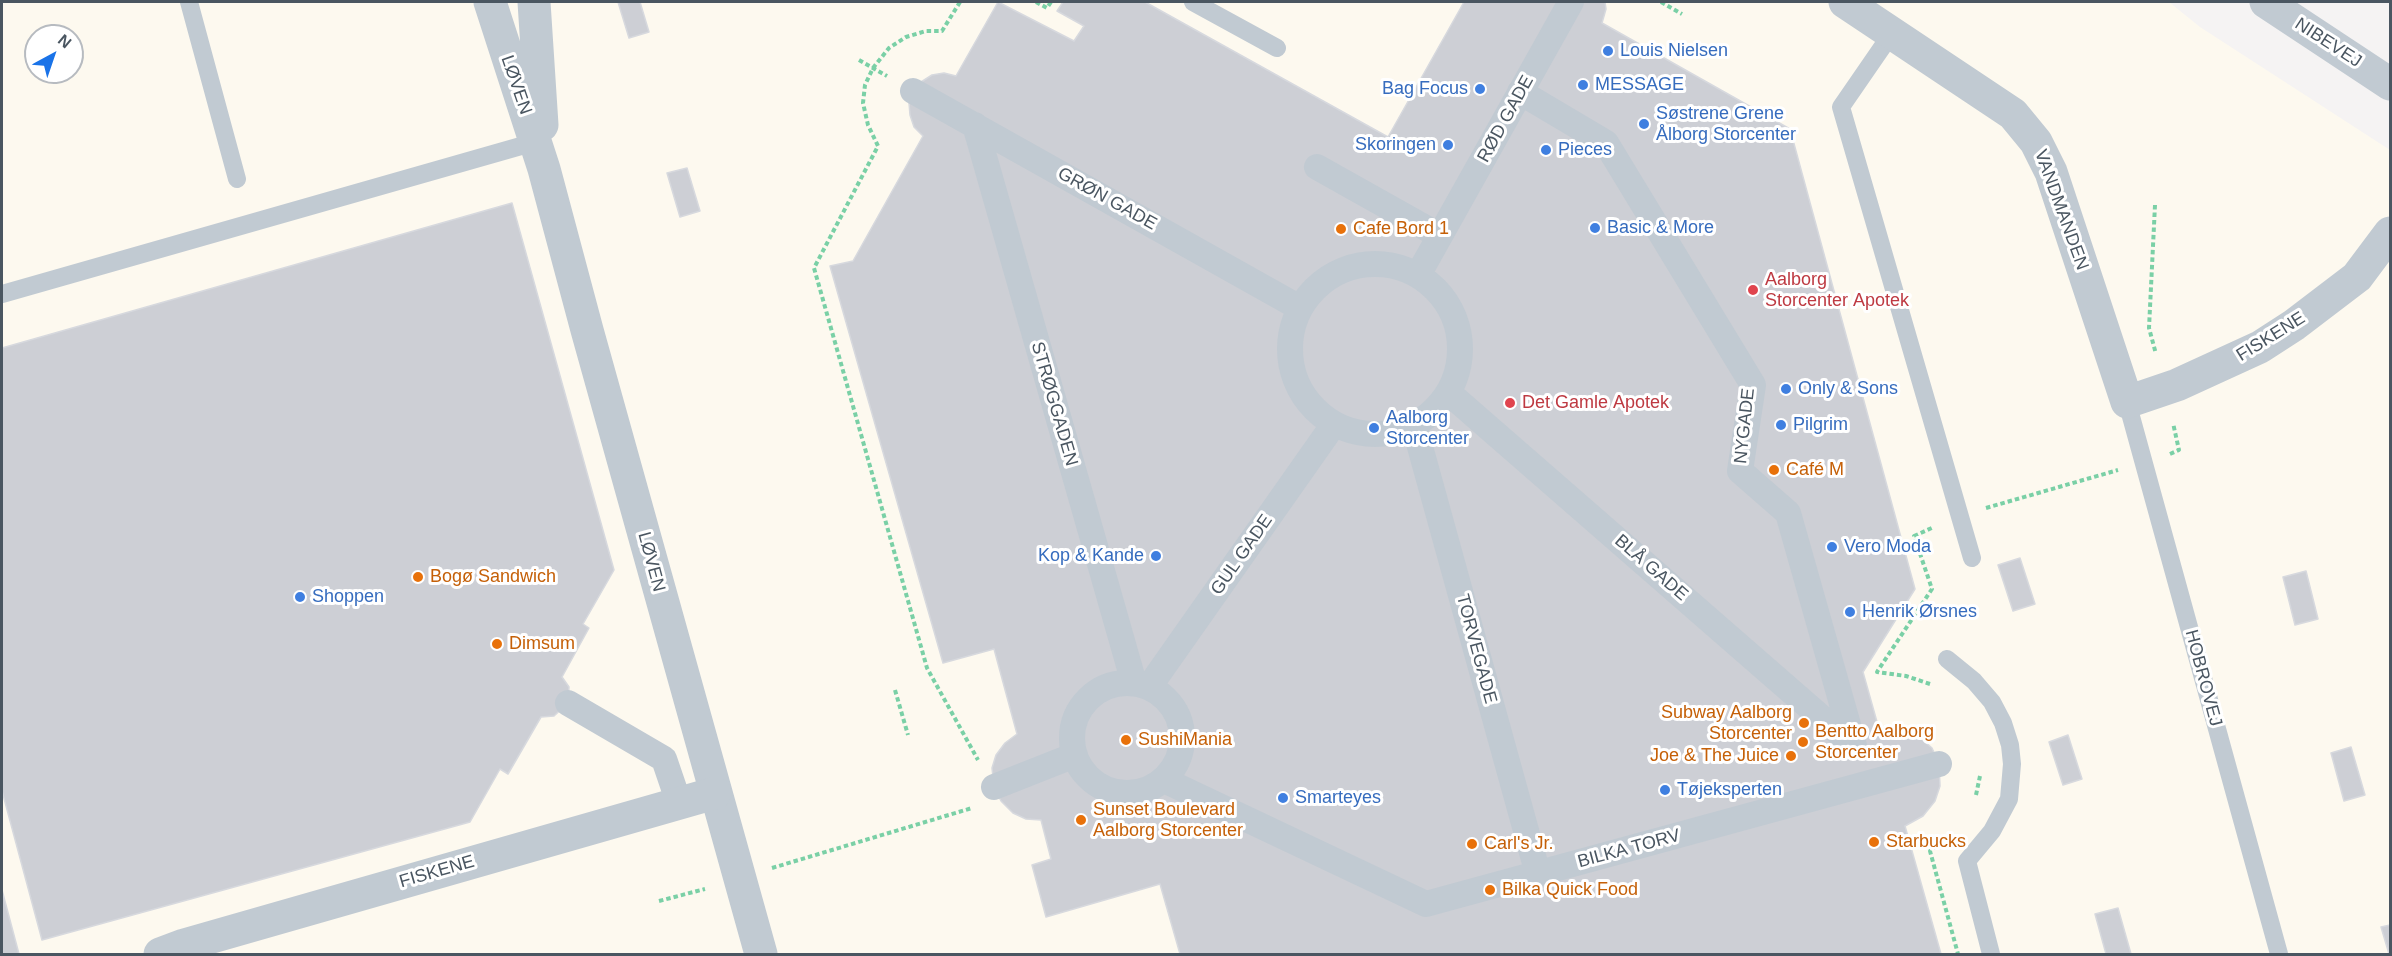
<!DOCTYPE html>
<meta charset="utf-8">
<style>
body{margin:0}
#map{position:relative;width:2392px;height:956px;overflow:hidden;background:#f5f3f3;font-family:Arial,sans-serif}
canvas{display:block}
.frame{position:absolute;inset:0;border:3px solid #4a5661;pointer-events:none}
.north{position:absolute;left:24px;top:24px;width:60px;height:60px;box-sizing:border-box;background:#fff;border:2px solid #b7bbc0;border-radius:50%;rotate:40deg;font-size:16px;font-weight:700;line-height:24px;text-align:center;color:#4a5661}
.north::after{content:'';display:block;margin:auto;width:21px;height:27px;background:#1a73e8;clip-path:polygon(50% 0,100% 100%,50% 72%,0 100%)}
</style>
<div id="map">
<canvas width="2392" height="956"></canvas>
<div class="frame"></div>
<div class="north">N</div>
</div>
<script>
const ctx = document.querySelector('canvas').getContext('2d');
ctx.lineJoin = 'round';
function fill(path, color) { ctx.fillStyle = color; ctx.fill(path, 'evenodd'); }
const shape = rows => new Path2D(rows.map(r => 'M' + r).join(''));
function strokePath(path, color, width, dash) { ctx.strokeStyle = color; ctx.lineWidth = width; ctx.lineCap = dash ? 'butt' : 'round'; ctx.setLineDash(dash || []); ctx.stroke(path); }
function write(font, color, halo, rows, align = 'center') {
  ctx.font = font + ' Arial,sans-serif'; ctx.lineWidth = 6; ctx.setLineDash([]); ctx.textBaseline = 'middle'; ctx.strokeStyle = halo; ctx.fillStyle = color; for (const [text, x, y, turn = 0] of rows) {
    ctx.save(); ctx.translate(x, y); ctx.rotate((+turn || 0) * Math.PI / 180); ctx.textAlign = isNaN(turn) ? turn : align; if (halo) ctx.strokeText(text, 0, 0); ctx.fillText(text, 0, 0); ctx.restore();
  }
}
fill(shape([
 [2,2,2169,2,2200,27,2390,150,2390,954,2,954],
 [36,36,72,36,72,72,36,72]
]), '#fdf9ef');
const building = shape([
 [618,2,640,2,649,32,629,38,618,2],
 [998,2,1074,41,1084,26,1057,11,1063,2,1145,2,1388,137,1464,2,1605,2,1606,9,1602,23,1790,129,1915,589,1863,672,1879,729,1897,727,1916,734,1932,748,1939,764,1940,786,1935,801,1923,816,1905,826,1941,954,1180,954,1160,884,1046,917,1032,865,1051,859,1041,820,1026,819,1013,813,1001,801,994,787,992,768,996,755,1005,743,1017,734,994,649,943,663,830,266,853,261,923,136,914,127,910,115,909,103,921,82,932,75,944,73,956,76,998,2],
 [687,168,700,211,680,217,667,173,687,168],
 [512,203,614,570,583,624,589,628,562,677,569,687,568,703,554,716,541,717,508,774,500,769,470,822,42,940,2,791,2,348,512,203],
 [2020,558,2035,604,2013,611,1998,565,2020,558],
 [2306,571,2318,619,2295,625,2283,577,2306,571],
 [2068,735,2082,779,2063,785,2049,742,2068,735],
 [2351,747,2365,795,2344,801,2331,753,2351,747],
 [2,890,19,954,2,954,2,890],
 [2118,908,2131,954,2106,954,2095,914,2118,908],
 [2390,925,2390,954,2389,954,2381,927,2390,925]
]);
fill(building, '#cdcfd5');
strokePath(building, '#d7d9de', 1.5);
strokePath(shape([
 [960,2,942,31,926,31,906,37,889,48,873,68,865,85,863,103,868,125,878,146,814,268,927,668,978,760],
 [1036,2,1047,8,1051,2],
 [1661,2,1682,14],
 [859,60,887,76],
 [2155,205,2149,328,2156,354],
 [2170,454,2179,450,2173,423],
 [1986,508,2118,470],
 [1930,684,1906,676,1877,672,1932,589,1914,536,1934,527],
 [895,690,908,735],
 [1976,795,1980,776],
 [1948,836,1930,851,1958,954],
 [772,868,972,808],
 [659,901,705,889]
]), '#7ad0a6', 4, [4.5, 3]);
strokePath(shape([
 [189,2,237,179],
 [1193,2,1277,48],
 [1892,33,1841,107,1972,558],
 [2,294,542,140],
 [2127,402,2279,954],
 [1947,659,1974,681,1992,702,2003,723,2010,745,2012,764,2009,799,1992,831,1967,861,1991,954]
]), '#c1cad2', 18);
strokePath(shape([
 [913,91,1300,308],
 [1520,92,1606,143,1753,385,1740,471,1788,513,1854,746],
 [975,125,1134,683],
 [1317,167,1440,236],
 '1290 349a85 85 0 1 1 170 0a85 85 0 1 1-170 0Z',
 [1418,275,1571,2],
 [1450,390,1450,394,1854,746],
 [1414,425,1538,874],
 '1072 738a55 55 0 1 1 110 0a55 55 0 1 1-110 0Z',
 [1149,687,1334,424],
 [568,703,664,759,679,803],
 [1164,780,1426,904,1939,764],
 [994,787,1075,755]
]), '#c1cad2', 26);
strokePath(shape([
 [490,2,544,169,587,330,761,954],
 [534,2,542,125]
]), '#c1cad2', 33);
strokePath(shape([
 [1845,2,2013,114,2036,142,2051,172,2127,402,2177,385,2260,347,2294,325,2357,277,2390,233],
 [2266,2,2390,84],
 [160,954,184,945,715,793]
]), '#c1cad2', 33);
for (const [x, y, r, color] of [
 [1608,51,6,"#3f7fe0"],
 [1583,85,6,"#3f7fe0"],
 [1480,89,6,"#3f7fe0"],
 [1644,124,6,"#3f7fe0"],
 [1448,145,6,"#3f7fe0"],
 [1546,150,6,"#3f7fe0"],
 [1595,228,6,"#3f7fe0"],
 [1341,229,6,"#e8710a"],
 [1753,290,6,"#e0444e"],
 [1786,389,6,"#3f7fe0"],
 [1510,403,6,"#e0444e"],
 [1781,425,6,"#3f7fe0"],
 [1374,428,6,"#3f7fe0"],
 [1774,470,6,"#e8710a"],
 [1832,547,6,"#3f7fe0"],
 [1156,556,6,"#3f7fe0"],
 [418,577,6,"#e8710a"],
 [300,597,6,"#3f7fe0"],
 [1850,612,6,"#3f7fe0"],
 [497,644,6,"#e8710a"],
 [1804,723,6,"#e8710a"],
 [1126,740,6,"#e8710a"],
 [1803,742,6,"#e8710a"],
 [1791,756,6,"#e8710a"],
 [1665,790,6,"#3f7fe0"],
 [1283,798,6,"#3f7fe0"],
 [1081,820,6,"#e8710a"],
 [1874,842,6,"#e8710a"],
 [1472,844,6,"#e8710a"],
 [1490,890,6,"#e8710a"]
]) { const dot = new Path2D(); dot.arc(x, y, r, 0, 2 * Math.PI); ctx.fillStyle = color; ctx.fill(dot); strokePath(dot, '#fff', 2); }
write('18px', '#4a5661', '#fff', [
 ["NIBEVEJ",2328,43,33],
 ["LØVEN",516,85,71],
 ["RØD GADE",1506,119,-61],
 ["GRØN GADE",1107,199,29],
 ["VANDMANDEN",2061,210,70],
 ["FISKENE",2271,337,-32],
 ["STRØGGADEN",1054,404,74],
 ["NYGADE",1745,426,-84],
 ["GUL GADE",1242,555,-55],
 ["LØVEN",651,562,75],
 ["BLÅ GADE",1651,568,41],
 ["TORVEGADE",1476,649,75],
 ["HOBROVEJ",2203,678,75],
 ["BILKA TORV",1629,849,-15],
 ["FISKENE",437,872,-16]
]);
write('18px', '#366cbe', '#fff', [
 ["Louis Nielsen",1620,51],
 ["MESSAGE",1595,85],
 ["Bag Focus",1468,89,"right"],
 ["Søstrene Grene",1656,114],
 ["Ålborg Storcenter",1656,135],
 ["Skoringen",1436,145,"right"],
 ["Pieces",1558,150],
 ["Basic & More",1607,228],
 ["Only & Sons",1798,389],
 ["Aalborg",1386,418],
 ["Storcenter",1386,439],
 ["Pilgrim",1793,425],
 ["Vero Moda",1844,547],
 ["Kop & Kande",1144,556,"right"],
 ["Shoppen",312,597],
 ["Henrik Ørsnes",1862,612],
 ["Tøjeksperten",1677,790],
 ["Smarteyes",1295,798]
], 'left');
write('18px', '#c56008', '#fff', [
 ["Cafe Bord 1",1353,229],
 ["Café M",1786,470],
 ["Bogø Sandwich",430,577],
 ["Dimsum",509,644],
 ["Subway Aalborg",1792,713,"right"],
 ["Storcenter",1792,734,"right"],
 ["Bentto Aalborg",1815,732],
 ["Storcenter",1815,753],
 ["SushiMania",1138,740],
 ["Joe & The Juice",1779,756,"right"],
 ["Sunset Boulevard",1093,810],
 ["Aalborg Storcenter",1093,831],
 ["Starbucks",1886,842],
 ["Carl's Jr.",1484,844],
 ["Bilka Quick Food",1502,890]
], 'left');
write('18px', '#be3a42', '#fff', [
 ["Aalborg",1765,280],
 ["Storcenter Apotek",1765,301],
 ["Det Gamle Apotek",1522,403]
], 'left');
</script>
